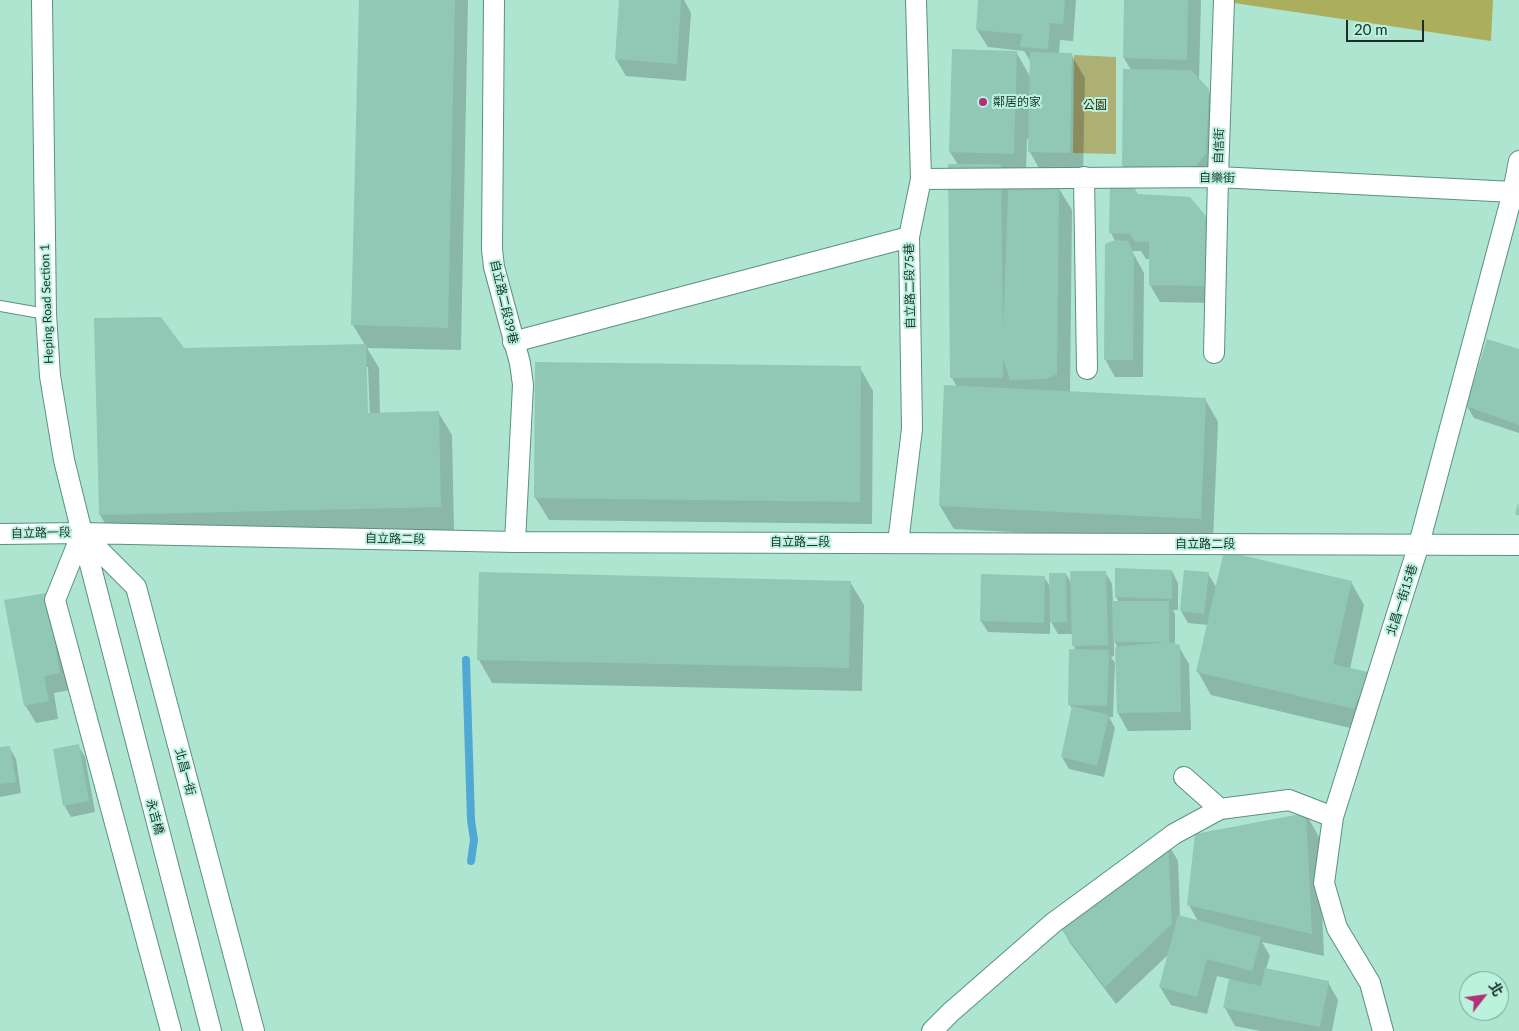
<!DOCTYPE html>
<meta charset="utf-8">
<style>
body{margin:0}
#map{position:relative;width:1519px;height:1031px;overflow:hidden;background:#ade5d1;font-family:Lato,"Noto Sans TC",sans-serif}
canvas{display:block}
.north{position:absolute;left:1459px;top:971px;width:50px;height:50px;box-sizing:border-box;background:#baf2de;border:1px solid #7aa495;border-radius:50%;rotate:60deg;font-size:14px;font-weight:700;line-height:20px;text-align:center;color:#192f28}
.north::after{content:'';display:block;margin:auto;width:18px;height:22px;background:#b33079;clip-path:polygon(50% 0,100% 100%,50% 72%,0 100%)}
.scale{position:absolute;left:1346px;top:20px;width:78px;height:22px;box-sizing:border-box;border:2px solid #192f28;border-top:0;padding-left:6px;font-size:15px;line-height:18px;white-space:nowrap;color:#192f28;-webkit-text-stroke:4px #baf2de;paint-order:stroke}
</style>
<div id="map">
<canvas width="1519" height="1031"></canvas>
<div class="north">北</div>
<div class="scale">20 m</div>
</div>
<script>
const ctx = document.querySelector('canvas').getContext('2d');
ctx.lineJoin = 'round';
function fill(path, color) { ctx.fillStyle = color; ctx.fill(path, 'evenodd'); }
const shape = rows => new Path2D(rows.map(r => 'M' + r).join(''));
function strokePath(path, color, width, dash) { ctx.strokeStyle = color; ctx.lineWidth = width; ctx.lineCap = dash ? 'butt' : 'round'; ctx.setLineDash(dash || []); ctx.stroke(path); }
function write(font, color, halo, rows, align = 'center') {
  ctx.font = font + ' Lato,"Noto Sans TC",sans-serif'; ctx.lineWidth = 4; ctx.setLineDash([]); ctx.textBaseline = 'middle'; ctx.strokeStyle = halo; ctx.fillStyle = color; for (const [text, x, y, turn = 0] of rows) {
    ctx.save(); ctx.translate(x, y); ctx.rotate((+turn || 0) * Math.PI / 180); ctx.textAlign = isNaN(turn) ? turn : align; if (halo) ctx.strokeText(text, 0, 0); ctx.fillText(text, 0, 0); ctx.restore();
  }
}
fill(shape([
 [1074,55,1116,57,1116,154,1073,153]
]), '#adb075');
fill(shape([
 [1234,0,1493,0,1491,41,1234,3]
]), '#abaf5d');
fill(shape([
 [360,0,468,0,461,350,367,348,379,368,380,414,438,412,452,435,454,530,114,538,100,515,183,349,365,345,353,325],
 [366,367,368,367,370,419,367,419],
 [620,0,684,0,691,13,686,81,626,76,616,59],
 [980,0,1076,0,1073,41,1060,40,1059,54,1071,54,1085,78,1083,176,1058,187,1072,210,1070,393,1205,399,1218,422,1213,542,954,529,940,506,945,387,957,387,952,378,958,165,950,152,1016,52,1031,78,1031,62,1024,51,988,47,977,30],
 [1027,139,1030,139,1030,152,1041,172,1026,171],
 [1125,0,1201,0,1199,81,1208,90,1218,108,1215,172,1205,184,1130,183,1138,195,1189,198,1205,217,1215,235,1215,303,1160,302,1150,285,1150,259,1146,259,1141,251,1132,251,1144,273,1143,377,1115,377,1105,359,1106,245,1115,241,1111,233,1111,182,1133,182,1123,166,1124,70,1131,70,1124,58],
 [1519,350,1519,433,1474,418,1467,406],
 [860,368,873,391,872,524,549,520,535,497],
 [1172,571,1178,583,1178,610,1173,610,1175,614,1175,645,1179,647,1189,664,1191,730,1128,731,1118,713,1117,646,1114,641,1114,656,1111,657,1115,663,1113,717,1109,717,1115,728,1104,777,1069,769,1062,757,1073,710,1069,704,1076,651,1074,646,1073,634,1058,634,1050,620,1050,634,988,632,981,621,1044,577,1051,588,1066,574,1072,585,1105,572,1112,584,1113,602,1119,602,1116,597],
 [1208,574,1217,588,1351,582,1364,605,1350,669,1367,673,1381,697,1374,724,1370,723,1367,732,1211,695,1198,672,1208,625,1188,623,1181,611],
 [850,582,864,605,862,691,492,683,479,660],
 [45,594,70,690,54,693,58,719,36,723,25,705],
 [78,745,85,757,95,812,71,817,64,805],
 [9,747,16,759,21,793,0,797,0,748],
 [1306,814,1319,837,1324,956,1262,942,1270,956,1266,969,1328,982,1338,1000,1332,1031,1261,1031,1235,1026,1225,1008,1230,979,1217,976,1207,1014,1171,1005,1160,987,1169,954,1116,1004,1070,943,1060,925,1168,844,1178,861,1180,917,1198,921,1189,905]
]), '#0003');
strokePath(shape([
 [466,660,471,820,474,840,471,861]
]), '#4fa9d4', 8);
fill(shape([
 [359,0,455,0,448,328,351,325],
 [619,0,681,0,677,64,615,59],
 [978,0,1065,0,1063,24,1050,23,1048,49,1020,47,1022,34,976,30],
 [1124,0,1188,0,1187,60,1123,58],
 [952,49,1017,51,1014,154,949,152],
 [1030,52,1072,53,1070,153,1028,152],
 [1123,69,1191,70,1209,89,1206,154,1195,167,1122,166],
 [948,164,1001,164,1003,333,1009,169,1059,186,1057,374,1046,379,1010,380,1003,358,1003,378,950,378],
 [1110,181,1130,181,1138,194,1190,197,1206,216,1205,286,1149,285,1149,242,1135,242,1130,234,1109,233],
 [1115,240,1128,241,1134,254,1133,360,1104,360,1105,244],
 [161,317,184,348,366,344,368,413,439,411,441,507,99,515,94,318],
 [1487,339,1519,349,1519,425,1466,406],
 [535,362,861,366,860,502,534,498],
 [944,385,1206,398,1201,519,939,506],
 [1518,502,1519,515,1515,515],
 [1224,551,1352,581,1333,664,1368,672,1361,702,1357,700,1354,709,1196,672],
 [1115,568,1172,570,1172,599,1115,597],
 [1184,570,1209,572,1204,614,1180,611],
 [1070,571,1106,571,1108,645,1072,646],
 [479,572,851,581,849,668,477,660],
 [1049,573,1066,573,1067,622,1050,622],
 [981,574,1045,576,1044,623,980,621],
 [46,593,60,673,44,676,49,701,24,706,4,600],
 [1112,601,1169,601,1169,642,1180,645,1181,712,1117,713,1115,647,1166,642,1113,642],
 [1069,649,1109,650,1107,706,1068,705],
 [1072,706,1109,715,1097,766,1061,757],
 [79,744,89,801,63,806,53,749],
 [10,746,16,782,0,784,0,747],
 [1306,813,1312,934,1187,905,1195,834],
 [1168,842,1172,924,1105,987,1058,925],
 [1178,915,1261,937,1252,971,1207,959,1197,997,1159,987],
 [1265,968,1329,981,1320,1027,1223,1008,1229,979,1261,986]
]), '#90c8b5');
const service = shape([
 [0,306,46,314]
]);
const minor = shape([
 [42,0,46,314,50,376,64,460,82,533,211,1031],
 [494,0,492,249,494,267,520,363,523,385,515,542],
 [1084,177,1087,369],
 [921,179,1218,177,1513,192],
 [513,342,909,237],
 [1214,353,1218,177,1224,0],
 [82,533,136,587,254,1031],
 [82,533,55,600,171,1031],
 [0,534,82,533,515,542,1519,545],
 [898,543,912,429,909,237,921,179,916,0],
 [1184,777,1220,809],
 [932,1031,951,1012,1053,923,1174,834,1220,809,1289,800,1333,817],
 [1383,1031,1370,983,1337,928,1324,883,1333,817,1419,544,1513,192,1519,161]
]);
strokePath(service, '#5b917f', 12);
strokePath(minor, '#5b917f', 22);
strokePath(service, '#fff', 10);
strokePath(minor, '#fff', 20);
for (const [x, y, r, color] of [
 [983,102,5,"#b33079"]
]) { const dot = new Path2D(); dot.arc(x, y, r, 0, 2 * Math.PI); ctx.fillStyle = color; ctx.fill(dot); strokePath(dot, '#baf2de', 2); }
write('12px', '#192f28', '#baf2de', [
 ["鄰居的家",993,102]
], 'left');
write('12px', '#2b2c07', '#baf2de', [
 ["公園",1095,105]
]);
write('12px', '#192f28', '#baf2de', [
 ["自信街",1219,146,-88],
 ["自樂街",1217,178,1],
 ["自立路二段75巷",910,286,-91],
 ["自立路二段39巷",504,302,77],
 ["Heping Road Section 1",47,304,-92],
 ["自立路一段",41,533,-1],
 ["自立路二段",395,539,1],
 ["自立路二段",800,542],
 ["自立路二段",1205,544],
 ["北昌一街15巷",1402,600,-72],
 ["北昌一街",185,772,75],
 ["永吉橋",155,817,75]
]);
</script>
